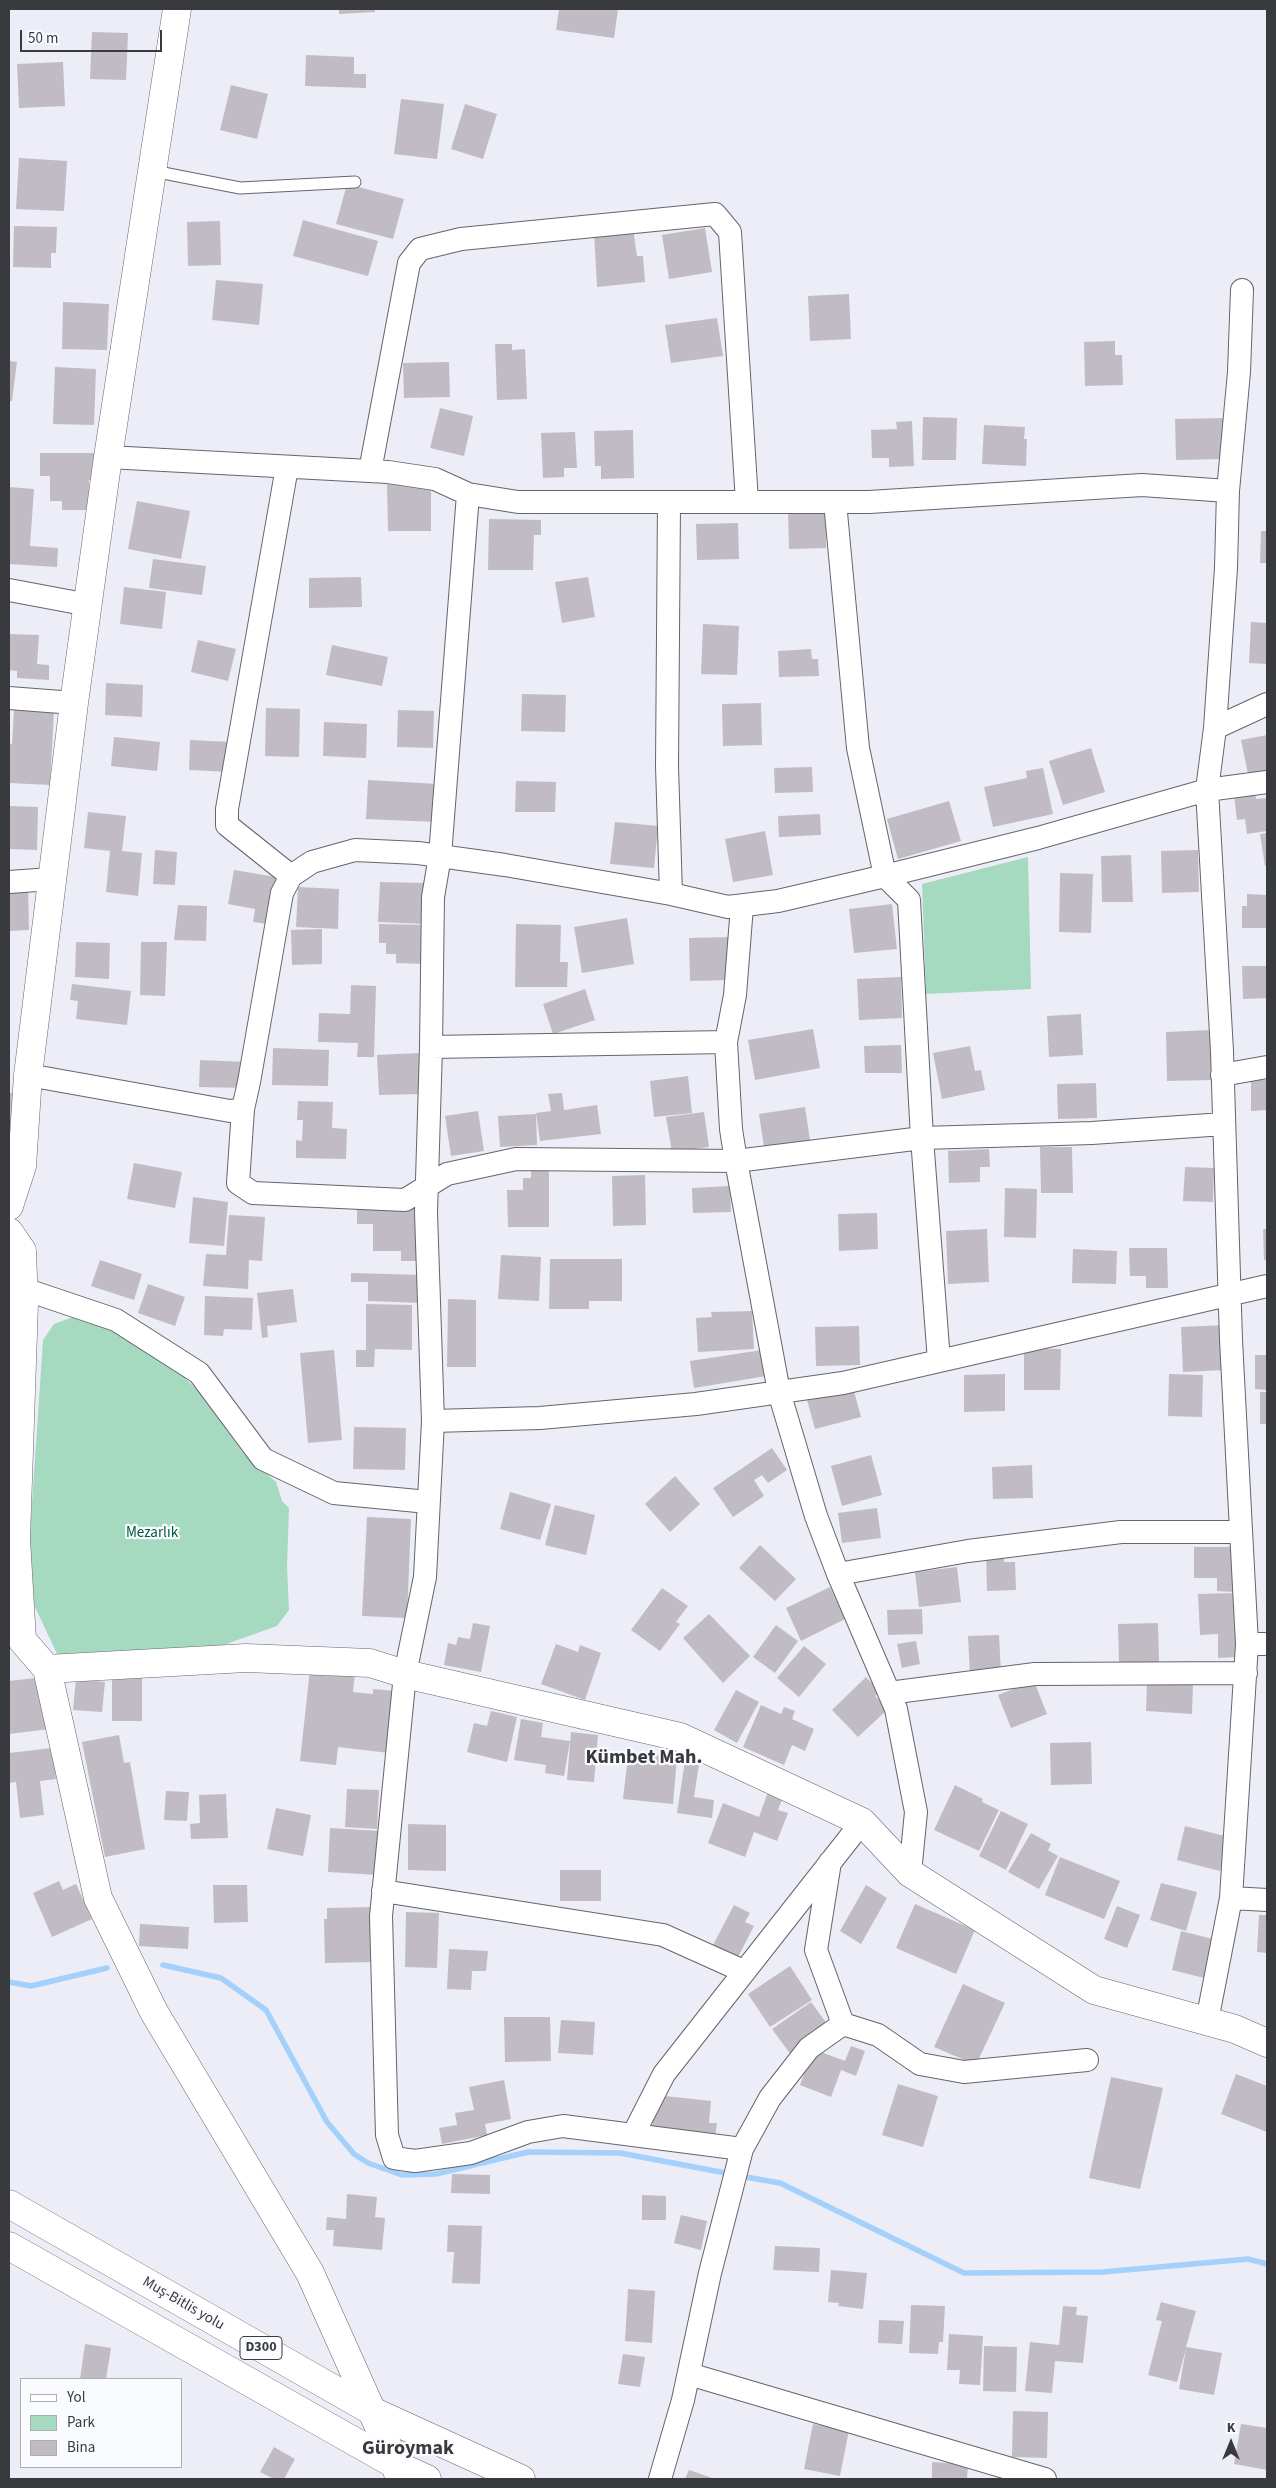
<!DOCTYPE html>
<meta charset="utf-8">
<style>
body{margin:0}
#map{position:relative;width:1276px;height:2488px;overflow:hidden;background:#ecedf6;font-family:"Source Sans 3",sans-serif}
canvas{display:block}
.frame{position:absolute;inset:0;border:10px solid #393a3d;pointer-events:none}
.legend{position:absolute;left:20px;top:2378px;width:162px;height:90px;box-sizing:border-box;background:#fafbff;border:1px solid #adaeb1;margin:0;padding:6px 9px;list-style:none;font-size:15px;color:#393a3d}
.legend li{display:flex;align-items:center;gap:10px;height:25px}
.legend b{width:25px;border:1px solid #adaeb1}
.north{position:absolute;left:1206px;top:2418px;width:50px;height:50px;-webkit-text-stroke:4px #fafbff;paint-order:stroke;rotate:0deg;font-size:14px;font-weight:700;line-height:20px;text-align:center;color:#393a3d}
.north::after{content:'';display:block;margin:auto;width:18px;height:22px;background:#393a3d;clip-path:polygon(50% 0,100% 100%,50% 72%,0 100%)}
.scale{position:absolute;left:20px;top:30px;width:142px;height:22px;box-sizing:border-box;border:2px solid #393a3d;border-top:0;padding-left:6px;font-size:15px;line-height:18px;white-space:nowrap;color:#393a3d;-webkit-text-stroke:4px #fafbff;paint-order:stroke}
</style>
<div id="map">
<canvas width="1276" height="2488"></canvas>
<div class="frame"></div>
<ul class="legend">
<li><b style="height:6px;background:#fff"></b>Yol</li>
<li><b style="height:14px;background:#a5d9c0"></b>Park</li>
<li><b style="height:14px;background:#c1bcc4"></b>Bina</li>
</ul>
<div class="north">K</div>
<div class="scale">50 m</div>
</div>
<script>
const ctx = document.querySelector('canvas').getContext('2d');
ctx.lineJoin = 'round';
function fill(path, color) { ctx.fillStyle = color; ctx.fill(path, 'evenodd'); }
const shape = rows => new Path2D(rows.map(r => 'M' + r).join(''));
function strokePath(path, color, width, dash) { ctx.strokeStyle = color; ctx.lineWidth = width; ctx.lineCap = dash ? 'butt' : 'round'; ctx.setLineDash(dash || []); ctx.stroke(path); }
function write(font, color, halo, rows, align = 'center') {
  ctx.font = font + ' "Source Sans 3",sans-serif'; ctx.lineWidth = 4.5; ctx.setLineDash([]); ctx.textBaseline = 'middle'; ctx.strokeStyle = halo; ctx.fillStyle = color; for (const [text, x, y, turn = 0] of rows) {
    ctx.save(); ctx.translate(x, y); ctx.rotate((+turn || 0) * Math.PI / 180); ctx.textAlign = isNaN(turn) ? turn : align; if (halo) ctx.strokeText(text, 0, 0); ctx.fillText(text, 0, 0); ctx.restore();
  }
}
fill(shape([
 [1028,857,1031,989,926,994,922,884],
 [73,1317,118,1331,157,1351,197,1390,243,1453,276,1482,282,1501,289,1508,287,1566,289,1610,277,1626,215,1648,58,1656,30,1596,30,1533,43,1340,54,1324]
]), '#a5d9c0');
strokePath(shape([
 [163,1965,221,1978,266,2010,327,2122,354,2154,368,2163,402,2175,436,2174,528,2152,620,2153,731,2174],
 [9,1982,31,1986,107,1968],
 [740,2176,780,2183,964,2273,1103,2272,1248,2259,1267,2264]
]), '#a4d0fc', 5.5);
fill(shape([
 [339,9,375,9,375,12,339,14],
 [559,9,618,9,614,38,556,30],
 [92,32,128,33,126,80,90,79],
 [306,55,354,57,354,74,366,74,366,88,305,86],
 [63,62,65,106,19,108,17,64],
 [231,85,268,94,257,139,220,130],
 [401,99,444,104,437,159,394,154],
 [465,104,497,114,483,159,451,149],
 [19,158,67,161,64,211,16,209],
 [347,184,404,199,393,239,336,224],
 [303,220,378,241,368,276,293,256],
 [220,221,221,265,188,266,187,222],
 [14,226,57,227,56,253,51,253,51,268,13,267],
 [633,228,637,256,643,256,645,282,597,287,594,232],
 [705,228,712,272,669,279,662,235],
 [216,280,263,284,259,325,212,320],
 [849,294,851,339,810,341,808,296],
 [63,302,109,304,107,350,62,349],
 [717,318,723,356,671,363,665,325],
 [1115,341,1115,355,1122,355,1123,385,1085,386,1084,342],
 [495,344,512,344,512,350,525,349,527,399,497,400],
 [10,361,17,362,12,401,9,401],
 [449,362,450,397,404,398,403,363],
 [55,367,96,369,94,425,53,424],
 [440,408,473,416,464,456,430,448],
 [923,417,957,418,956,460,922,460],
 [1224,418,1225,459,1176,460,1175,419],
 [912,421,914,466,889,467,889,458,872,458,871,430,897,429,896,422],
 [984,425,1025,427,1024,439,1027,439,1026,466,982,464],
 [633,430,634,478,601,479,601,466,595,466,594,431],
 [575,432,577,468,564,468,564,477,543,478,541,433],
 [40,453,95,453,95,480,89,480,89,510,62,510,62,501,50,501,50,476,40,476],
 [431,483,431,531,388,531,387,484],
 [9,487,34,489,30,546,58,548,57,567,9,564],
 [137,501,190,511,181,559,128,549],
 [788,510,826,510,826,548,789,549],
 [489,519,541,520,541,535,534,535,533,570,488,570],
 [738,523,739,559,697,560,696,524],
 [1261,531,1267,531,1267,563,1260,563],
 [153,559,206,566,202,595,149,588],
 [361,577,362,607,309,608,309,578],
 [588,577,595,617,562,623,555,582],
 [124,587,166,592,162,629,120,624],
 [1251,622,1267,623,1267,664,1249,663],
 [703,624,739,626,737,675,701,674],
 [9,634,39,635,37,664,49,665,49,680,17,678,17,671,9,670],
 [198,640,236,649,228,681,191,672],
 [332,645,388,657,382,686,326,675],
 [811,649,812,659,818,659,819,676,779,677,778,651],
 [106,683,143,685,142,717,105,715],
 [522,694,566,695,565,732,521,731],
 [761,703,762,745,723,746,722,704],
 [266,708,300,709,299,757,265,756],
 [14,710,54,712,50,785,9,783,9,744,12,744],
 [398,710,434,711,433,748,397,747],
 [324,722,367,724,366,758,323,756],
 [1267,735,1267,770,1248,774,1241,740],
 [114,737,160,742,157,771,111,766],
 [190,740,232,742,231,772,189,770],
 [1091,748,1105,792,1063,805,1049,761],
 [812,767,813,792,775,793,774,768],
 [1043,768,1053,814,993,827,984,787,1027,778,1026,771],
 [368,780,438,784,436,822,366,819],
 [516,781,556,782,555,812,515,812],
 [1255,792,1256,799,1267,798,1267,831,1247,834,1245,819,1237,820,1234,795],
 [949,801,961,841,898,859,887,819],
 [9,806,38,807,37,850,9,849],
 [88,812,126,816,122,851,142,853,138,896,106,892,110,851,84,848],
 [820,814,821,835,779,837,778,816],
 [615,822,658,826,654,868,610,864],
 [765,831,773,875,733,882,725,839],
 [1267,833,1267,866,1265,866,1260,834],
 [155,850,177,852,175,885,153,884],
 [1198,850,1199,892,1162,893,1161,851],
 [1131,855,1133,902,1102,902,1101,856],
 [234,870,276,877,268,924,253,922,255,909,228,904],
 [1060,873,1093,874,1091,933,1059,932],
 [380,882,425,883,424,924,378,922],
 [28,884,29,930,9,931,9,885],
 [298,887,339,889,338,929,296,927],
 [1247,894,1267,895,1267,928,1242,928,1242,906,1247,906],
 [892,904,897,949,854,953,849,909],
 [178,905,207,906,206,941,174,940],
 [627,918,634,964,582,973,574,927],
 [379,924,427,925,426,964,396,963,396,954,386,954,386,943,379,943],
 [516,924,561,925,560,962,568,962,567,987,515,987],
 [322,929,322,964,292,965,291,930],
 [729,937,730,980,690,981,689,938],
 [76,942,110,943,109,979,75,977],
 [141,942,167,942,165,996,140,995],
 [1242,966,1267,966,1267,998,1243,999],
 [901,977,902,1018,859,1020,857,979],
 [72,984,131,991,127,1025,76,1019,78,1001,70,1000],
 [351,985,376,986,374,1057,357,1057,358,1043,318,1042,319,1013,350,1014],
 [585,989,595,1020,553,1034,543,1004],
 [1081,1014,1083,1055,1049,1057,1047,1016],
 [813,1029,820,1068,755,1080,748,1040],
 [1211,1030,1212,1080,1167,1081,1166,1032],
 [901,1045,902,1073,865,1073,864,1046],
 [970,1046,975,1071,981,1070,985,1090,942,1099,933,1053],
 [273,1048,329,1050,328,1086,272,1085],
 [419,1053,421,1094,379,1095,377,1055],
 [200,1060,247,1062,245,1088,199,1087],
 [688,1076,692,1113,654,1117,650,1081],
 [1251,1080,1267,1080,1267,1110,1251,1111],
 [1096,1083,1097,1118,1058,1119,1057,1084],
 [9,1093,14,1093,13,1121,9,1121],
 [562,1093,564,1110,597,1105,601,1134,540,1141,536,1113,551,1111,548,1094],
 [298,1101,333,1102,332,1128,347,1129,346,1159,296,1158,296,1140,302,1141,303,1120,297,1120],
 [805,1107,810,1140,764,1147,759,1114],
 [478,1111,484,1151,451,1156,445,1116],
 [704,1112,709,1147,672,1152,666,1117],
 [536,1114,537,1145,500,1147,498,1116],
 [1040,1147,1072,1147,1073,1193,1041,1193],
 [989,1149,990,1167,980,1167,980,1182,949,1183,948,1151],
 [134,1163,182,1172,175,1208,127,1199],
 [531,1165,549,1165,549,1227,508,1227,507,1190,523,1190,523,1178,531,1178],
 [1185,1167,1214,1168,1213,1202,1183,1201],
 [645,1175,646,1225,613,1226,612,1176],
 [730,1186,731,1212,693,1213,692,1188],
 [1005,1188,1037,1189,1036,1238,1004,1237],
 [193,1197,228,1202,224,1246,189,1243],
 [357,1206,419,1206,419,1261,401,1261,401,1251,373,1251,373,1224,357,1224],
 [877,1213,878,1249,839,1251,838,1214],
 [229,1215,265,1217,262,1261,249,1260,248,1289,203,1286,206,1254,226,1255],
 [987,1229,989,1282,948,1284,946,1231],
 [1263,1229,1267,1229,1267,1260,1264,1260],
 [1129,1248,1167,1248,1168,1288,1146,1288,1146,1276,1130,1276],
 [1073,1249,1117,1251,1116,1284,1072,1283],
 [501,1255,541,1257,539,1301,498,1299],
 [550,1259,622,1259,622,1301,589,1301,589,1309,549,1309],
 [100,1260,142,1274,134,1300,91,1286],
 [351,1273,424,1275,423,1303,368,1301,368,1282,351,1282],
 [148,1284,185,1297,175,1326,138,1313],
 [293,1289,297,1322,267,1326,268,1337,262,1338,257,1293],
 [205,1296,253,1298,252,1330,224,1329,223,1336,204,1335],
 [448,1299,476,1300,476,1367,447,1367],
 [366,1304,412,1305,412,1350,375,1349,374,1367,356,1367,356,1350,366,1350],
 [752,1311,754,1349,698,1352,696,1318,712,1317,711,1312],
 [1224,1325,1226,1370,1183,1372,1181,1327],
 [859,1326,860,1365,816,1366,815,1327],
 [1024,1348,1061,1349,1060,1390,1024,1390],
 [334,1350,342,1440,308,1443,300,1353],
 [762,1350,766,1376,694,1388,690,1361],
 [1255,1355,1267,1355,1267,1390,1255,1389],
 [1005,1374,1005,1411,964,1412,964,1375],
 [1169,1374,1203,1375,1202,1417,1168,1416],
 [852,1384,861,1417,815,1429,806,1396],
 [1260,1392,1267,1392,1267,1424,1260,1424],
 [354,1427,406,1428,405,1470,353,1469],
 [772,1448,787,1470,768,1483,762,1475,754,1480,764,1496,733,1517,713,1488],
 [871,1455,882,1495,842,1506,831,1466],
 [1032,1465,1033,1498,993,1499,992,1467],
 [675,1476,700,1504,670,1532,645,1504],
 [510,1492,551,1504,540,1540,500,1529],
 [555,1505,595,1515,586,1555,545,1545],
 [877,1508,881,1538,842,1543,838,1513],
 [367,1517,411,1519,407,1618,362,1616],
 [760,1545,796,1579,775,1601,739,1568],
 [1194,1547,1235,1547,1234,1592,1217,1591,1217,1578,1194,1578],
 [1004,1551,1004,1562,1015,1562,1016,1590,987,1591,986,1552],
 [957,1567,961,1602,919,1607,915,1572],
 [830,1587,845,1619,801,1641,786,1608],
 [662,1588,688,1606,676,1622,680,1624,660,1651,631,1630],
 [1236,1593,1238,1657,1218,1658,1218,1634,1200,1635,1198,1594],
 [922,1609,923,1634,888,1635,887,1610],
 [709,1614,750,1656,723,1683,683,1638],
 [473,1623,490,1626,481,1672,444,1665,448,1643,456,1645,458,1637,470,1639],
 [1158,1623,1159,1663,1119,1664,1118,1624],
 [776,1625,798,1641,775,1673,753,1657],
 [999,1635,1001,1673,970,1675,968,1636],
 [916,1641,920,1664,902,1668,897,1644],
 [556,1644,578,1652,580,1645,601,1653,585,1700,541,1684],
 [804,1646,826,1664,799,1697,777,1678],
 [310,1669,355,1673,353,1692,373,1694,373,1689,396,1691,389,1753,338,1747,336,1765,300,1761],
 [112,1673,142,1673,142,1721,112,1721],
 [44,1677,50,1729,9,1734,9,1681],
 [866,1677,880,1692,875,1696,888,1709,858,1737,832,1710],
 [76,1679,105,1682,102,1712,73,1710],
 [1034,1681,1047,1714,1011,1728,998,1695],
 [1147,1682,1193,1684,1192,1714,1146,1711],
 [736,1690,759,1702,737,1743,714,1730],
 [761,1705,781,1714,784,1707,795,1711,792,1719,814,1729,805,1751,792,1745,784,1765,743,1747],
 [491,1711,517,1717,507,1762,467,1752,474,1723,487,1726],
 [521,1719,543,1723,541,1737,570,1741,564,1776,545,1773,546,1765,514,1760],
 [571,1732,598,1735,594,1782,567,1780],
 [119,1735,124,1763,130,1762,145,1849,105,1857,82,1742],
 [1091,1742,1092,1784,1051,1785,1050,1743],
 [52,1748,56,1779,40,1781,44,1815,20,1818,16,1782,9,1783,9,1753],
 [650,1754,677,1757,673,1804,623,1799,628,1756,649,1759],
 [685,1761,699,1764,694,1797,714,1800,712,1818,677,1813],
 [955,1785,983,1799,982,1802,999,1810,979,1851,934,1830],
 [347,1789,379,1790,377,1829,345,1827],
 [166,1791,189,1792,187,1821,164,1820],
 [768,1792,783,1797,778,1810,788,1813,777,1841,754,1832,745,1857,708,1843,723,1803,759,1817],
 [226,1794,228,1838,191,1839,190,1824,200,1823,199,1795],
 [276,1808,311,1815,303,1856,267,1849],
 [1001,1811,1028,1824,1006,1870,979,1856],
 [408,1824,446,1825,446,1871,408,1870],
 [1185,1826,1229,1837,1220,1871,1177,1860],
 [330,1828,380,1831,378,1875,328,1872],
 [1031,1833,1051,1844,1048,1850,1058,1856,1039,1889,1008,1872],
 [1060,1857,1120,1881,1104,1919,1045,1895],
 [560,1870,601,1870,601,1901,560,1901],
 [59,1881,63,1890,76,1884,92,1919,52,1937,33,1893],
 [1161,1883,1197,1892,1186,1931,1150,1920],
 [213,1885,247,1885,248,1922,214,1923],
 [866,1885,887,1898,861,1944,840,1931],
 [915,1904,975,1930,956,1974,896,1948],
 [734,1905,750,1913,745,1922,754,1926,737,1959,712,1947],
 [1117,1906,1140,1915,1127,1948,1104,1939],
 [374,1907,375,1962,325,1963,324,1919,327,1919,327,1908],
 [406,1912,439,1913,437,1968,405,1967],
 [1259,1915,1267,1915,1267,1953,1257,1952],
 [140,1924,189,1927,188,1949,139,1946],
 [1181,1931,1213,1939,1204,1978,1172,1970],
 [449,1949,488,1951,486,1971,472,1971,471,1990,447,1989],
 [790,1966,812,2000,770,2027,748,1994],
 [963,1984,1005,2003,976,2065,934,2047],
 [811,2002,830,2028,791,2055,772,2029],
 [504,2017,550,2017,551,2061,505,2062],
 [561,2020,595,2022,593,2055,558,2053],
 [851,2046,865,2051,856,2076,841,2070,831,2097,800,2085,813,2049,845,2061],
 [1236,2074,1267,2086,1267,2132,1221,2114],
 [1111,2077,1163,2088,1140,2189,1089,2178],
 [504,2080,511,2119,485,2124,487,2135,442,2144,439,2128,457,2125,455,2113,474,2110,469,2087],
 [898,2084,938,2096,923,2147,882,2135],
 [656,2095,711,2101,709,2123,717,2123,715,2137,652,2130],
 [452,2174,490,2175,490,2194,451,2193],
 [347,2194,377,2197,375,2217,385,2218,382,2250,333,2246,334,2230,326,2230,327,2217,346,2219],
 [642,2195,666,2196,666,2220,642,2220],
 [681,2215,707,2221,701,2250,674,2243],
 [448,2225,482,2226,480,2284,452,2283,454,2252,447,2252],
 [775,2246,820,2248,819,2272,773,2270],
 [831,2270,867,2273,863,2309,838,2306,839,2303,828,2302],
 [628,2289,655,2291,652,2343,625,2341],
 [1161,2302,1196,2311,1186,2347,1222,2353,1214,2395,1179,2389,1186,2349,1177,2382,1148,2375,1162,2321,1156,2320],
 [911,2305,945,2306,943,2342,939,2342,938,2354,909,2353],
 [1063,2306,1077,2307,1076,2315,1088,2316,1083,2363,1055,2361,1052,2393,1025,2391,1030,2342,1059,2345],
 [879,2320,904,2321,902,2344,878,2343],
 [949,2334,983,2336,980,2385,959,2384,960,2370,947,2370],
 [85,2344,111,2348,106,2379,80,2379],
 [984,2346,1017,2347,1016,2392,983,2391],
 [623,2354,645,2357,640,2387,618,2384],
 [1013,2411,1048,2412,1047,2458,1012,2457],
 [813,2424,849,2430,840,2476,804,2469],
 [1241,2424,1267,2428,1267,2470,1234,2464],
 [274,2447,295,2459,284,2479,274,2479,260,2472],
 [932,2462,968,2464,967,2479,932,2479],
 [689,2470,715,2479,685,2479]
]), '#c1bcc4');
const service = shape([
 [153,171,240,188,355,182]
]);
const minor = shape([
 [108,457,388,472,435,479,468,494,518,502,869,502,1142,485,1228,491],
 [287,467,227,809,227,825,291,876],
 [370,471,409,263,420,249,461,239,715,214,730,232,747,502],
 [468,494,440,856,433,897,431,1047,426,1213,433,1421,425,1577,405,1674,381,1916,387,2135,394,2158,415,2161,471,2153,528,2132,563,2126,742,2149],
 [669,502,667,766,671,894],
 [835,502,858,748,885,876,909,900,922,1138,939,1361],
 [9,590,89,605],
 [9,698,74,703],
 [1215,728,1267,704],
 [9,882,51,879],
 [742,906,735,995,726,1042,731,1129,736,1161,779,1392,816,1516,838,1574,896,1709,916,1812,910,1873],
 [431,1047,726,1042],
 [28,1075,230,1111,243,1109,249,1082,282,893,291,876,312,862,355,850,418,853,505,865,671,894,728,907,778,901,885,876,1038,838,1207,790,1267,782],
 [1222,1075,1267,1067],
 [243,1109,238,1183,253,1193,405,1200,447,1174,516,1159,736,1161,922,1138,1092,1133,1224,1124],
 [24,1289,116,1320,199,1373,263,1459,334,1493,428,1502],
 [433,1421,540,1418,696,1404,843,1383,1267,1286],
 [838,1574,968,1551,1121,1532,1241,1532],
 [1247,1644,1267,1644],
 [889,1693,1035,1674,1246,1673],
 [830,1862,816,1950,843,2024,878,2035,920,2064,964,2072,1087,2060],
 [383,1891,663,1935,743,1971],
 [1231,1898,1267,1900],
 [1207,2021,1231,1898,1247,1644,1231,1340,1222,1051,1207,790,1215,728,1226,568,1228,491,1239,372,1242,290],
 [633,2135,664,2074,862,1822],
 [689,2374,1045,2479],
 [660,2479,683,2400,710,2273,742,2149,770,2098,809,2048,843,2024]
]);
const tertiary = shape([
 [9,1206,22,1166,28,1075,74,703,108,457,177,9],
 [9,1232,22,1251,24,1303,16,1539,22,1640,47,1669,98,1898,154,2012,310,2273,396,2465,399,2478],
 [47,1669,246,1658,370,1663,405,1674,680,1737,862,1822,910,1873,1094,1990,1235,2029,1267,2043]
]);
const trunk = shape([
 [9,2204,372,2411,521,2479],
 [9,2246,396,2465,427,2479]
]);
strokePath(service, '#64656d', 13);
strokePath(minor, '#64656d', 24);
strokePath(tertiary, '#64656d', 29);
strokePath(trunk, '#64656d', 29);
strokePath(service, '#fff', 11);
strokePath(minor, '#fff', 22);
strokePath(tertiary, '#fff', 28);
strokePath(trunk, '#fff', 28);
for (const [x, y, w] of [
 [261,2348,42]
]) { const box = new Path2D(); box.roundRect(x - w / 2, y - 11.5, w, 23, 4); ctx.fillStyle = '#fafbff'; ctx.fill(box); strokePath(box, '#393a3d', 1); }
write('bold 14px', '#393a3d', null, [
 ["D300",261,2348]
]);
write('15px', '#05583d', '#fafbff', [
 ["Mezarlık",152,1534]
]);
write('15px', '#393a3d', '#fafbff', [
 ["Muş-Bitlis yolu",183,2304,30]
]);
write('bold 20px', '#393a3d', '#fafbff', [
 ["Kümbet Mah.",644,1759],
 ["Güroymak",408,2450]
]);
</script>
